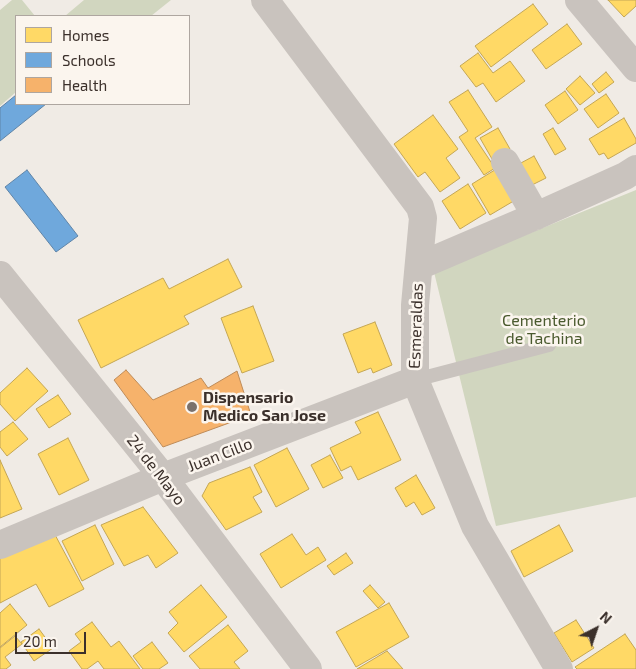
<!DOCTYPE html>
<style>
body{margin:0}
#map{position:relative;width:636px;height:669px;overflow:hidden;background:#f0ebe5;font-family:"Exo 2",sans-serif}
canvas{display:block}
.legend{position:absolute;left:15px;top:15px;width:175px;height:90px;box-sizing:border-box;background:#fbf5ee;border:1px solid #aea6a0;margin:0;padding:6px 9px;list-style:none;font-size:15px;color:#3b302b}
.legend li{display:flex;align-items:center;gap:10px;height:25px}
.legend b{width:25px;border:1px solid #aea6a0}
.north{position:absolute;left:571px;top:604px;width:50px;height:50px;-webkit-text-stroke:4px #fbf5ee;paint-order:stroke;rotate:41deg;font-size:14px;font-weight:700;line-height:20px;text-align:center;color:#3b302b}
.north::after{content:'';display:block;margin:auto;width:18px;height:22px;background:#3b302b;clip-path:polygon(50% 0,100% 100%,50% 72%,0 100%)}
.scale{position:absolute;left:15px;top:632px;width:71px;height:22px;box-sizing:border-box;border:2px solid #3b302b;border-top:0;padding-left:6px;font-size:15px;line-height:18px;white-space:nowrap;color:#3b302b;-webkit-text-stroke:4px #fbf5ee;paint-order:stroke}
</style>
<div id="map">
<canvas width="636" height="669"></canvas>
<ul class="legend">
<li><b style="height:14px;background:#ffd966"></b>Homes</li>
<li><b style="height:14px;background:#6fa8dc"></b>Schools</li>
<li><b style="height:14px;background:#f6b26b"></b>Health</li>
</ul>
<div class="north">N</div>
<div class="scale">20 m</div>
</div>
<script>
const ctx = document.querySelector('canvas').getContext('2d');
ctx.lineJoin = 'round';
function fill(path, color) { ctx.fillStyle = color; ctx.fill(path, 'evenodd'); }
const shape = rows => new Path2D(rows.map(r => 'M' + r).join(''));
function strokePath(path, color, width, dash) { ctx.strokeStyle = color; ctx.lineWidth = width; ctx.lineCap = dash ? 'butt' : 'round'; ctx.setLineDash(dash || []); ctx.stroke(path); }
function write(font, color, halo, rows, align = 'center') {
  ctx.font = font + ' "Exo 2",sans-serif'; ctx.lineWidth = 5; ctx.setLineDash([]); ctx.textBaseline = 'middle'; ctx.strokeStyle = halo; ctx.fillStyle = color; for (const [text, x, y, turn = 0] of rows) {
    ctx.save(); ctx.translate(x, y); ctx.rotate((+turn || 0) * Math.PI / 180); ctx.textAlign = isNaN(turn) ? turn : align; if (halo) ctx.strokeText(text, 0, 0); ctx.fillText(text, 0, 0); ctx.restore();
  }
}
fill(shape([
 [12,0,22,0,35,16,16,16,16,92,0,106,0,10],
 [84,0,171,0,151,16,65,16],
 [636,190,636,497,496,526,434,272]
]), '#d1d6bf');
const homes = shape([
 [608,0,636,0,636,6,624,17,608,0],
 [533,4,548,24,491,67,475,46,533,4],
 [567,24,582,44,546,69,532,50,567,24],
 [478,53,493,73,510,61,525,81,496,102,483,83,476,87,460,66,478,53],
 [606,72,614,82,599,93,592,84,606,72],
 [580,76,595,93,580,105,566,89,580,76],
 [468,90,492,127,475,138,495,168,484,175,459,137,468,131,449,102,468,90],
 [565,91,578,110,558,124,545,105,565,91],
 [606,94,619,113,598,128,584,109,606,94],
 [433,115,458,149,446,158,460,178,440,192,425,172,418,177,394,144,433,115],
 [624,118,636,139,636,143,608,159,604,153,599,155,589,139,624,118],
 [498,128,510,149,492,159,480,138,498,128],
 [553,128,566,149,555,155,543,134,553,128],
 [534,156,546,178,530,186,519,164,534,156],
 [498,168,517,199,490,215,472,184,498,168],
 [468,184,486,213,460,229,442,201,468,184],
 [228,259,242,287,184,316,189,324,101,368,78,320,163,278,169,289,228,259],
 [253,306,274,361,242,373,221,318,253,306],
 [375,322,392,365,373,373,371,368,358,373,343,334,375,322],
 [27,368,48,391,15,421,0,404,0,393,27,368],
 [58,395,71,414,49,428,36,409,58,395],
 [378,412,401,460,358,480,351,466,341,471,330,448,361,433,355,422,378,412],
 [13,422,28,439,7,456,0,447,0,432,13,422],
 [68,438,89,480,59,495,38,454,68,438],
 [287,448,309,489,276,507,254,465,287,448],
 [330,455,343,478,323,488,311,465,330,455],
 [0,460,22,509,0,518,0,460],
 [250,467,262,492,253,497,262,512,226,530,202,496,209,483,250,467],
 [416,475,435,508,422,515,414,502,406,507,395,488,416,475],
 [143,507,178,553,156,568,148,555,124,566,101,525,143,507],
 [95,525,114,564,82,581,62,541,95,525],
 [559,525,573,551,524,577,511,551,559,525],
 [53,531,84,589,49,607,36,584,0,603,0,558,53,531],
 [292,534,306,555,318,547,326,560,281,588,260,554,292,534],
 [346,553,353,563,334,575,327,566,346,553],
 [201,585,227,617,184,652,168,633,178,623,169,612,201,585],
 [370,585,385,602,378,608,363,591,370,585],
 [389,603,409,637,356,667,336,632,389,603],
 [10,604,27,625,0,647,0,613,10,604],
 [576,620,594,648,572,662,554,633,576,620],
 [92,622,111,647,119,641,140,669,104,669,98,661,87,669,82,669,69,651,81,642,75,634,92,622],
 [228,625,248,651,234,662,240,669,200,669,189,656,228,625],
 [39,629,53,648,34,661,21,642,39,629],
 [625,634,636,650,636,669,577,669,575,667,625,634],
 [15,636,22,644,5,657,11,665,6,669,0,669,0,648,15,636],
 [152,642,168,663,159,669,143,669,133,656,152,642],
 [387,651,403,669,357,669,387,651]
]);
fill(homes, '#ffd966');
strokePath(homes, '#c4a654', 1);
const schools = shape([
 [16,95,16,104,46,104,0,141,0,108,16,95],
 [27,170,78,236,56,252,5,187,27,170]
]);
fill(schools, '#6fa8dc');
strokePath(schools, '#5f84a7', 1);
const health = shape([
 [126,370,153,400,201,378,208,388,237,371,251,415,163,447,114,380,126,370]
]);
fill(health, '#f6b26b');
strokePath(health, '#be8b58', 1);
strokePath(shape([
 [415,380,549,345]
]), '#c9c3be', 14);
strokePath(shape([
 [265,0,420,207,423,218,415,305,415,380,475,526,559,669],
 [579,0,636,68],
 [505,162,536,216],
 [419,266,536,216,625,176,636,169],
 [0,275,163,477,308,669],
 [0,545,163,477,415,380]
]), '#c9c3be', 28);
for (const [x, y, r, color] of [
 [192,407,6,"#7a716c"]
]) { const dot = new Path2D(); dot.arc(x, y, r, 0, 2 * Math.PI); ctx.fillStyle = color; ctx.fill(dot); strokePath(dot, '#fbf5ee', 2); }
write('16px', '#4a5a2e', '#fbf5ee', [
 ["Cementerio",544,321],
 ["de Tachina",544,339]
]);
write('16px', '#3b302b', '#fbf5ee', [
 ["Esmeraldas",416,326,-88],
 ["Juan Cillo",220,455,-21],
 ["24 de Mayo",156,470,52]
]);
write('bold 16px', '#3b302b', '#fbf5ee', [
 ["Dispensario",203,398],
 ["Medico San Jose",203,416]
], 'left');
</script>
